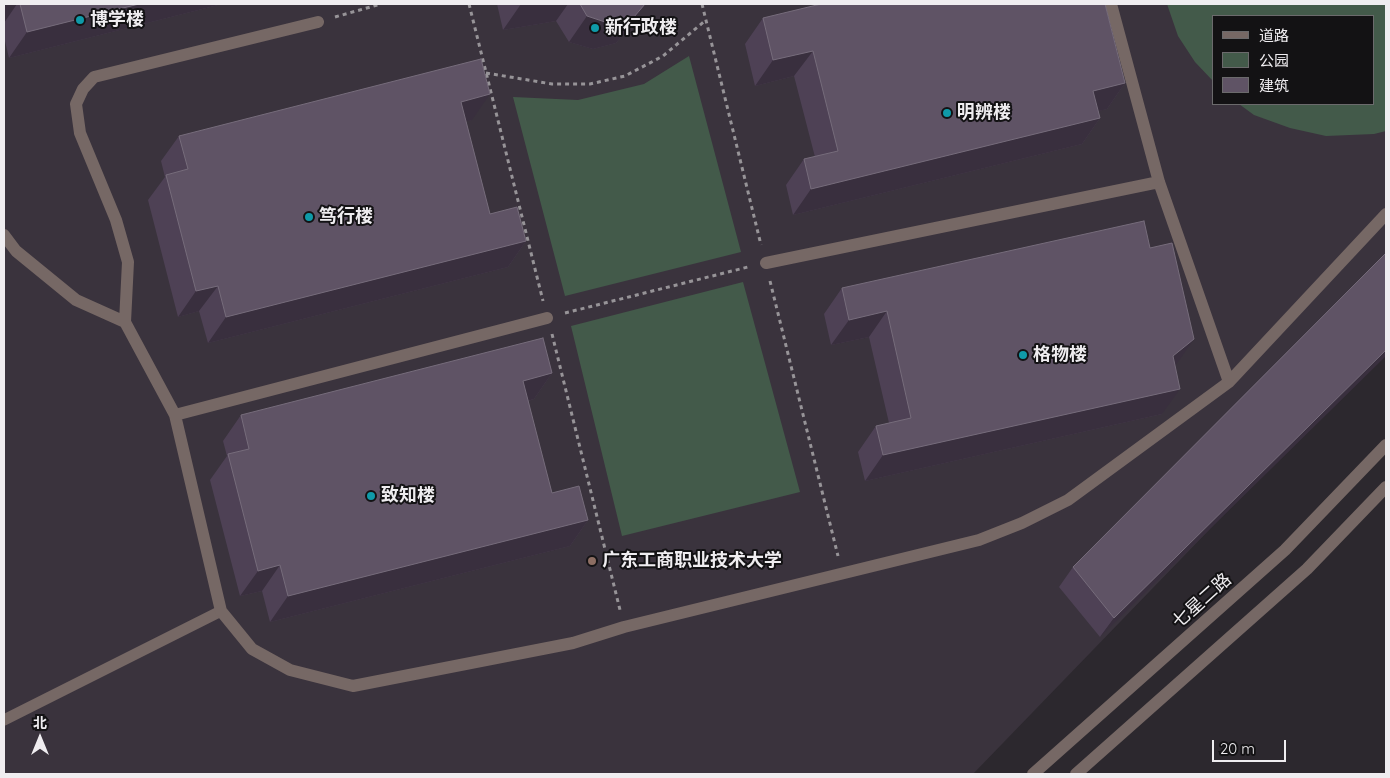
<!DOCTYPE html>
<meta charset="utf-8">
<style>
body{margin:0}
#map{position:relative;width:1390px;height:778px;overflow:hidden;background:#2c282e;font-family:Quicksand,"Noto Sans SC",sans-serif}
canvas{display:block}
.frame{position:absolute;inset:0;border:5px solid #efedf0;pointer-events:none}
.legend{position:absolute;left:1212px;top:15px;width:162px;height:90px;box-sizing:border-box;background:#131214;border:1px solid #6b6a6c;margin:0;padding:6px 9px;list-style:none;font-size:15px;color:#efedf0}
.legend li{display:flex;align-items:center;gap:10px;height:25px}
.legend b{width:25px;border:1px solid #6b6a6c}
.north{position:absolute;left:15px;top:713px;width:50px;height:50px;-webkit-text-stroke:4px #131214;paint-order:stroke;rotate:0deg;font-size:14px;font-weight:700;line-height:20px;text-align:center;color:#efedf0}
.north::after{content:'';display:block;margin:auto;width:18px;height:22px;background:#efedf0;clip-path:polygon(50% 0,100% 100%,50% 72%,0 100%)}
.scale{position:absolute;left:1212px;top:740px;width:74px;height:22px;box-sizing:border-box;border:2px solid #efedf0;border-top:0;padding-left:6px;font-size:15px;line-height:18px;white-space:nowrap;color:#efedf0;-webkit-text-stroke:4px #131214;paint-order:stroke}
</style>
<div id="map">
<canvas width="1390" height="778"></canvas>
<div class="frame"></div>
<ul class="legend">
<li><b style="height:6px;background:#766865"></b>道路</li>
<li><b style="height:14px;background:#435a4a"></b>公园</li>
<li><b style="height:14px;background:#5f5365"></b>建筑</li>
</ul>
<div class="north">北</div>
<div class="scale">20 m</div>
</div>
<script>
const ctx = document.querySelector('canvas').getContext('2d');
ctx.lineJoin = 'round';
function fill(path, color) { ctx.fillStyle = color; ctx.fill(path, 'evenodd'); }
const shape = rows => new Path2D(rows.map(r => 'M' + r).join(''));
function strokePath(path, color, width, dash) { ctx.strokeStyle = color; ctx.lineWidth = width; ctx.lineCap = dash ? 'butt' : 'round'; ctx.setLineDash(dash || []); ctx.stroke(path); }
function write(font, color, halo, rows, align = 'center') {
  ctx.font = font + ' Quicksand,"Noto Sans SC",sans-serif'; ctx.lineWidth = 4; ctx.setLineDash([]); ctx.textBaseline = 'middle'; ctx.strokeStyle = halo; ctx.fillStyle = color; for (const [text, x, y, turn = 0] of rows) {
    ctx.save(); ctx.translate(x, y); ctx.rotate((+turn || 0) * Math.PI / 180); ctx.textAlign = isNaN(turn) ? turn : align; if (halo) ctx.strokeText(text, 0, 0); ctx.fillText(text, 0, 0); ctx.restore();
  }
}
fill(shape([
 [4,4,1386,4,1386,347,973,774,4,774],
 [1214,16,1374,16,1374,104,1214,104]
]), '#3a333d');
fill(shape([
 [1167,4,1386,4,1386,131,1374,134,1326,136,1290,128,1254,115,1239,104,1374,104,1374,16,1214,16,1214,82,1195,62,1178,36],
 [689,56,741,252,565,296,513,97,578,100,644,84],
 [743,282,800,492,622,536,571,326]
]), '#435a4a');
strokePath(shape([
 [469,4,543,301],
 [702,4,761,245],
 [335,17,381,4],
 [486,73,552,84,590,84,625,76,663,56,706,20],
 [770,281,838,556],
 [565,313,748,267],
 [552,334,620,610]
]), '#979498', 3, [4, 4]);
strokePath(shape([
 [4,720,221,611]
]), '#766865', 11);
strokePath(shape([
 [1111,4,1159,182,1229,382],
 [4,235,16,251,76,300,125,322,175,415,221,611,252,649,290,670,353,686,573,643,624,627,979,540,1022,523,1068,500,1229,382,1386,214],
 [766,263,1159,182],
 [125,322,128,262,116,220,80,133,76,104,83,89,94,77,318,22],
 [175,415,547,318]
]), '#766865', 12);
strokePath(shape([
 [1033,774,1285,550,1386,445],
 [1076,774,1307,569,1386,487]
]), '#766865', 12);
fill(shape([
 [4,4,222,4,9,58,4,37],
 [497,4,645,4,630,26,616,43,593,49,569,42,556,21,503,30],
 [763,18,1125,83,1107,109,1098,111,1100,118,1082,144,793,215,786,185,804,159,815,157,794,76,755,86,745,44],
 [472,120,466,121,490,214,526,241,508,267,208,343,199,311,178,317,148,200,165,177,161,161,179,136],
 [1386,253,1100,637,1059,587,1073,567],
 [842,288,1175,366,1162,414,865,481,858,452,876,426,889,423,869,337,831,345,824,314],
 [552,373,534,399,528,401,552,493,588,520,570,546,270,622,262,591,240,596,210,480,227,456,223,441,241,415]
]), '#4e4155');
fill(shape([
 [8,4,17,4,4,23,4,5],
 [139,4,222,4,9,58,27,32],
 [521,4,568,4,556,21,503,30],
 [645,4,630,26,616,43,593,49,569,42,587,16],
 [813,51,794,76,755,86,773,60],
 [1125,83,1107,109,1075,117,1093,91],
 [490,94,472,120,443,127,461,102],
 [1100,118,1082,144,793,215,811,189],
 [526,241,508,267,208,343,226,317],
 [218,286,199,311,178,317,196,291],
 [887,311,869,337,831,345,849,320],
 [1194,339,1176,365,1155,382,1173,356],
 [1386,350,1386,356,1100,637,1114,618],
 [552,373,534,399,505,407,523,381],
 [1180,389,1162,414,865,481,883,455],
 [588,520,570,546,270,622,288,596],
 [280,565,262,591,240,596,258,571]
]), '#392f3e');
const building = shape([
 [20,4,139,4,27,32,20,4],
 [580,4,645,4,634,17,611,24,587,16,580,4],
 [821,4,1105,4,1125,83,1093,91,1100,118,811,189,804,159,838,151,813,51,773,60,763,18,821,4],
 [481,59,490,94,461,102,490,214,517,207,526,241,226,317,218,286,196,291,166,175,188,169,179,136,481,59],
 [1144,221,1150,248,1172,243,1194,339,1173,356,1180,389,883,455,876,426,911,418,887,311,849,320,842,288,1144,221],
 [1386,253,1386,350,1114,618,1073,567,1386,253],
 [543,338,552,373,523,381,552,493,579,486,588,520,288,596,280,565,258,571,228,454,249,449,241,415,543,338]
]);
fill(building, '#5f5365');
strokePath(building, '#766c7b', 1);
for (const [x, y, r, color] of [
 [80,20,5,"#0f9aa8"],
 [595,28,5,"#0f9aa8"],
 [947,113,5,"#0f9aa8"],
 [309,217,5,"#0f9aa8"],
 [1023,355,5,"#0f9aa8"],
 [371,496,5,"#0f9aa8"],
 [592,561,5,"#8d6e63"]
]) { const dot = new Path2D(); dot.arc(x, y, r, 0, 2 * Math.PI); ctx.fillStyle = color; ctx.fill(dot); strokePath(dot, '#131214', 2); }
write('bold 18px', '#efedf0', '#131214', [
 ["博学楼",90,20],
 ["新行政楼",605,28],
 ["明辨楼",957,113],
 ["笃行楼",319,217],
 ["格物楼",1033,355],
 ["致知楼",381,496],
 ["广东工商职业技术大学",602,561]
], 'left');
write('18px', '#efedf0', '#131214', [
 ["七星二路",1202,601,-42]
]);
</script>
